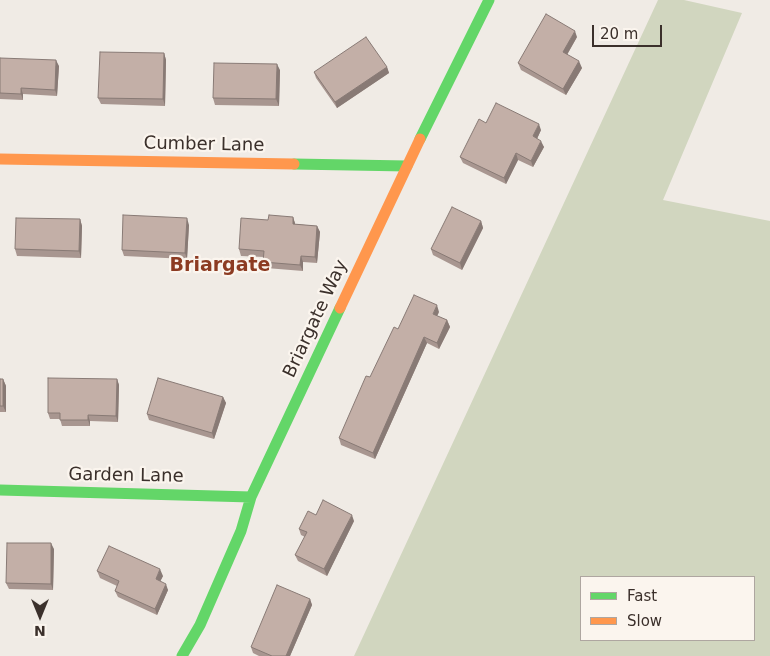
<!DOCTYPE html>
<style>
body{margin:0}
#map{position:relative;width:770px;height:656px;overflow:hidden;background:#f0ebe5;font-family:"DejaVu Sans",sans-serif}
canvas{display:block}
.legend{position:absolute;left:580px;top:576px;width:175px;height:65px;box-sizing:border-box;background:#fbf5ee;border:1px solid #aea6a0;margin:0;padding:6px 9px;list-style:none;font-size:15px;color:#3b302b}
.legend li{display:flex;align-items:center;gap:10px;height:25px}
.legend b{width:25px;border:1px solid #aea6a0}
.north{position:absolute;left:15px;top:591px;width:50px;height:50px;-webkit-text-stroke:4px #fbf5ee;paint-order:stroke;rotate:180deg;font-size:14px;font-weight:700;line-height:20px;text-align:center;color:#3b302b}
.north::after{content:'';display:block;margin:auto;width:18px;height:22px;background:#3b302b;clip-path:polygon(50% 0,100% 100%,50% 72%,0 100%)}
.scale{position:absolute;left:592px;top:25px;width:70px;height:22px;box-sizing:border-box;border:2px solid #3b302b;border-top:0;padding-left:6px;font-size:15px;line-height:18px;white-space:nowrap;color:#3b302b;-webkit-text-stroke:4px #fbf5ee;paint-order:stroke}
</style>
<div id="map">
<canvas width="770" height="656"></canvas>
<ul class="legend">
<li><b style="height:6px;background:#63d668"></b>Fast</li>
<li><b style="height:6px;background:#ff974d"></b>Slow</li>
</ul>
<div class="north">N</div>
<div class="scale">20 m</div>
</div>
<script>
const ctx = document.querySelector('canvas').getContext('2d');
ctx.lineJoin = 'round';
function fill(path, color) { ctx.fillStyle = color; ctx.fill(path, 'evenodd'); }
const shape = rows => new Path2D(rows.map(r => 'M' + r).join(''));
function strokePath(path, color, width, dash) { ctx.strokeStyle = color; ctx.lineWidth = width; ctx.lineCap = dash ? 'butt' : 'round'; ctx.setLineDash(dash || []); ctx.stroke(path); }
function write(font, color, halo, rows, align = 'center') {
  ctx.font = font + ' "DejaVu Sans",sans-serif'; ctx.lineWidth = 4.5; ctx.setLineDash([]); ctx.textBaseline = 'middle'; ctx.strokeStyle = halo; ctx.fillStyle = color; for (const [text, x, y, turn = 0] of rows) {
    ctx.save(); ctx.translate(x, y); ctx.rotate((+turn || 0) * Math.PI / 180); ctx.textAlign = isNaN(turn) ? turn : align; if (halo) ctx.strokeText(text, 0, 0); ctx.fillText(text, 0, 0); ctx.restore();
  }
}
fill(shape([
 [658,0,684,0,742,13,663,200,770,221,770,656,354,656],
 [581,577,754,577,754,640,581,640]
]), '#d1d6bf');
strokePath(shape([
 [420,139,489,0],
 [294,164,407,166],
 [0,490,251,497],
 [182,656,200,625,241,531,251,497,340,308]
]), '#63d668', 11);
strokePath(shape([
 [0,159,294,164],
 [340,308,420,139]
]), '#ff974d', 11);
fill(shape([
 [577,37,567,55,582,68,566,95,521,70,518,63],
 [164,53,166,60,165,106,101,104,98,98],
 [0,58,59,66,57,96,23,94,23,100,0,99],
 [387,67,389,73,337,108,316,78,314,72],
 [280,70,279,106,215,105,213,98],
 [486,123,541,130,537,139,544,147,533,167,518,160,506,184,463,163,460,157],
 [293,217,295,224,317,226,320,232,317,263,303,262,303,271,266,268,263,262,264,257,241,256,239,249],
 [80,219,82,226,81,258,17,256,15,249],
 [481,221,483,228,462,270,433,255,431,249],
 [189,225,187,259,124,256,122,250],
 [439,312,437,316,447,320,450,327,439,349,427,343,375,459,341,445,339,438,370,377],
 [0,379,3,379,6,386,6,412,0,412],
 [117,379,119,385,118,422,90,421,90,426,62,426,60,419,50,419,48,413],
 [223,397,226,403,214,439,149,420,147,414],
 [316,515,354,521,327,576,298,561,295,555,305,537,301,535,299,529],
 [54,549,53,590,9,589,6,583],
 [97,571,163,576,160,581,168,590,157,615,118,597,115,591,117,586,100,578],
 [310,599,312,605,290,656,259,656,253,653,251,647]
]), '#a89690');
fill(shape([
 [575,31,577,37,565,58,563,52],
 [164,53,166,60,165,106,163,99],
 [56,60,59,66,57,96,55,90],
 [579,61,582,68,566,95,563,89],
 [277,64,280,70,279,106,276,99],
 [387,67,389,73,337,108,335,102],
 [21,88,23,94,23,100,21,94],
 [539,124,541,130,535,143,533,136],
 [541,141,544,147,533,167,531,161],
 [516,153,518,160,506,184,504,178],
 [293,217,295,223,295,230,293,224],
 [187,218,189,225,187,259,185,253],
 [80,219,82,226,81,258,79,251],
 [481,221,483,228,462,270,460,263],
 [317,226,320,232,317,263,315,257],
 [301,256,303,262,303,271,300,265],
 [437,305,439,312,435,320,433,314],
 [447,320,450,327,439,349,437,343],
 [424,337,427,343,375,459,373,453],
 [3,379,6,386,6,412,3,406],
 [117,379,119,385,118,422,116,416],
 [223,397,226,403,214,439,212,433],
 [88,415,90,421,90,426,88,420],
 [352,515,354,521,327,576,324,569],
 [51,543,54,549,53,590,51,584],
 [160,569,163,576,158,586,156,579],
 [166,584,168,590,157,615,155,609],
 [310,599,312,605,290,656,286,656]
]), '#887a75');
const building = shape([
 [546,14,575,31,563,52,579,61,563,89,518,63,546,14],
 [366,37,387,67,335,102,314,72,366,37],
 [100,52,164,53,163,99,98,98,100,52],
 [0,58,56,60,55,90,21,88,21,94,0,93,0,58],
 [214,63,277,64,276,99,213,98,214,63],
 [496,103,539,124,533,136,541,141,531,161,516,153,504,178,460,157,479,119,486,123,496,103],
 [452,207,481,221,460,263,431,249,452,207],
 [123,215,187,218,185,253,122,250,123,215],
 [269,215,293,217,293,224,317,226,315,257,301,256,300,265,263,262,264,251,239,249,241,218,268,220,269,215],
 [16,218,80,219,79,251,15,249,16,218],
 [414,295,437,305,433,314,447,320,437,343,424,337,373,453,339,438,366,376,370,377,394,327,398,329,414,295],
 [48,378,117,379,116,416,88,415,88,420,60,420,60,413,48,413,48,378],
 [158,378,223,397,212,433,147,414,158,378],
 [0,379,3,379,3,406,0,406,0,379],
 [323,500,352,515,324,569,295,555,307,532,299,529,308,511,316,515,323,500],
 [7,543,51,543,51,584,6,583,7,543],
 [109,546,160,569,156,579,166,584,155,609,115,591,119,581,97,571,109,546],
 [277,585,310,599,286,656,272,656,251,647,277,585]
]);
fill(building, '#c3afa7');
strokePath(building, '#887a75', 1);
write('18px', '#3b302b', '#fbf5ee', [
 ["Cumber Lane",204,145,1],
 ["Briargate Way",316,319,-65],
 ["Garden Lane",126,476,1]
]);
write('bold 19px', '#8c3b22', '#fbf5ee', [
 ["Briargate",220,266]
]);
</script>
